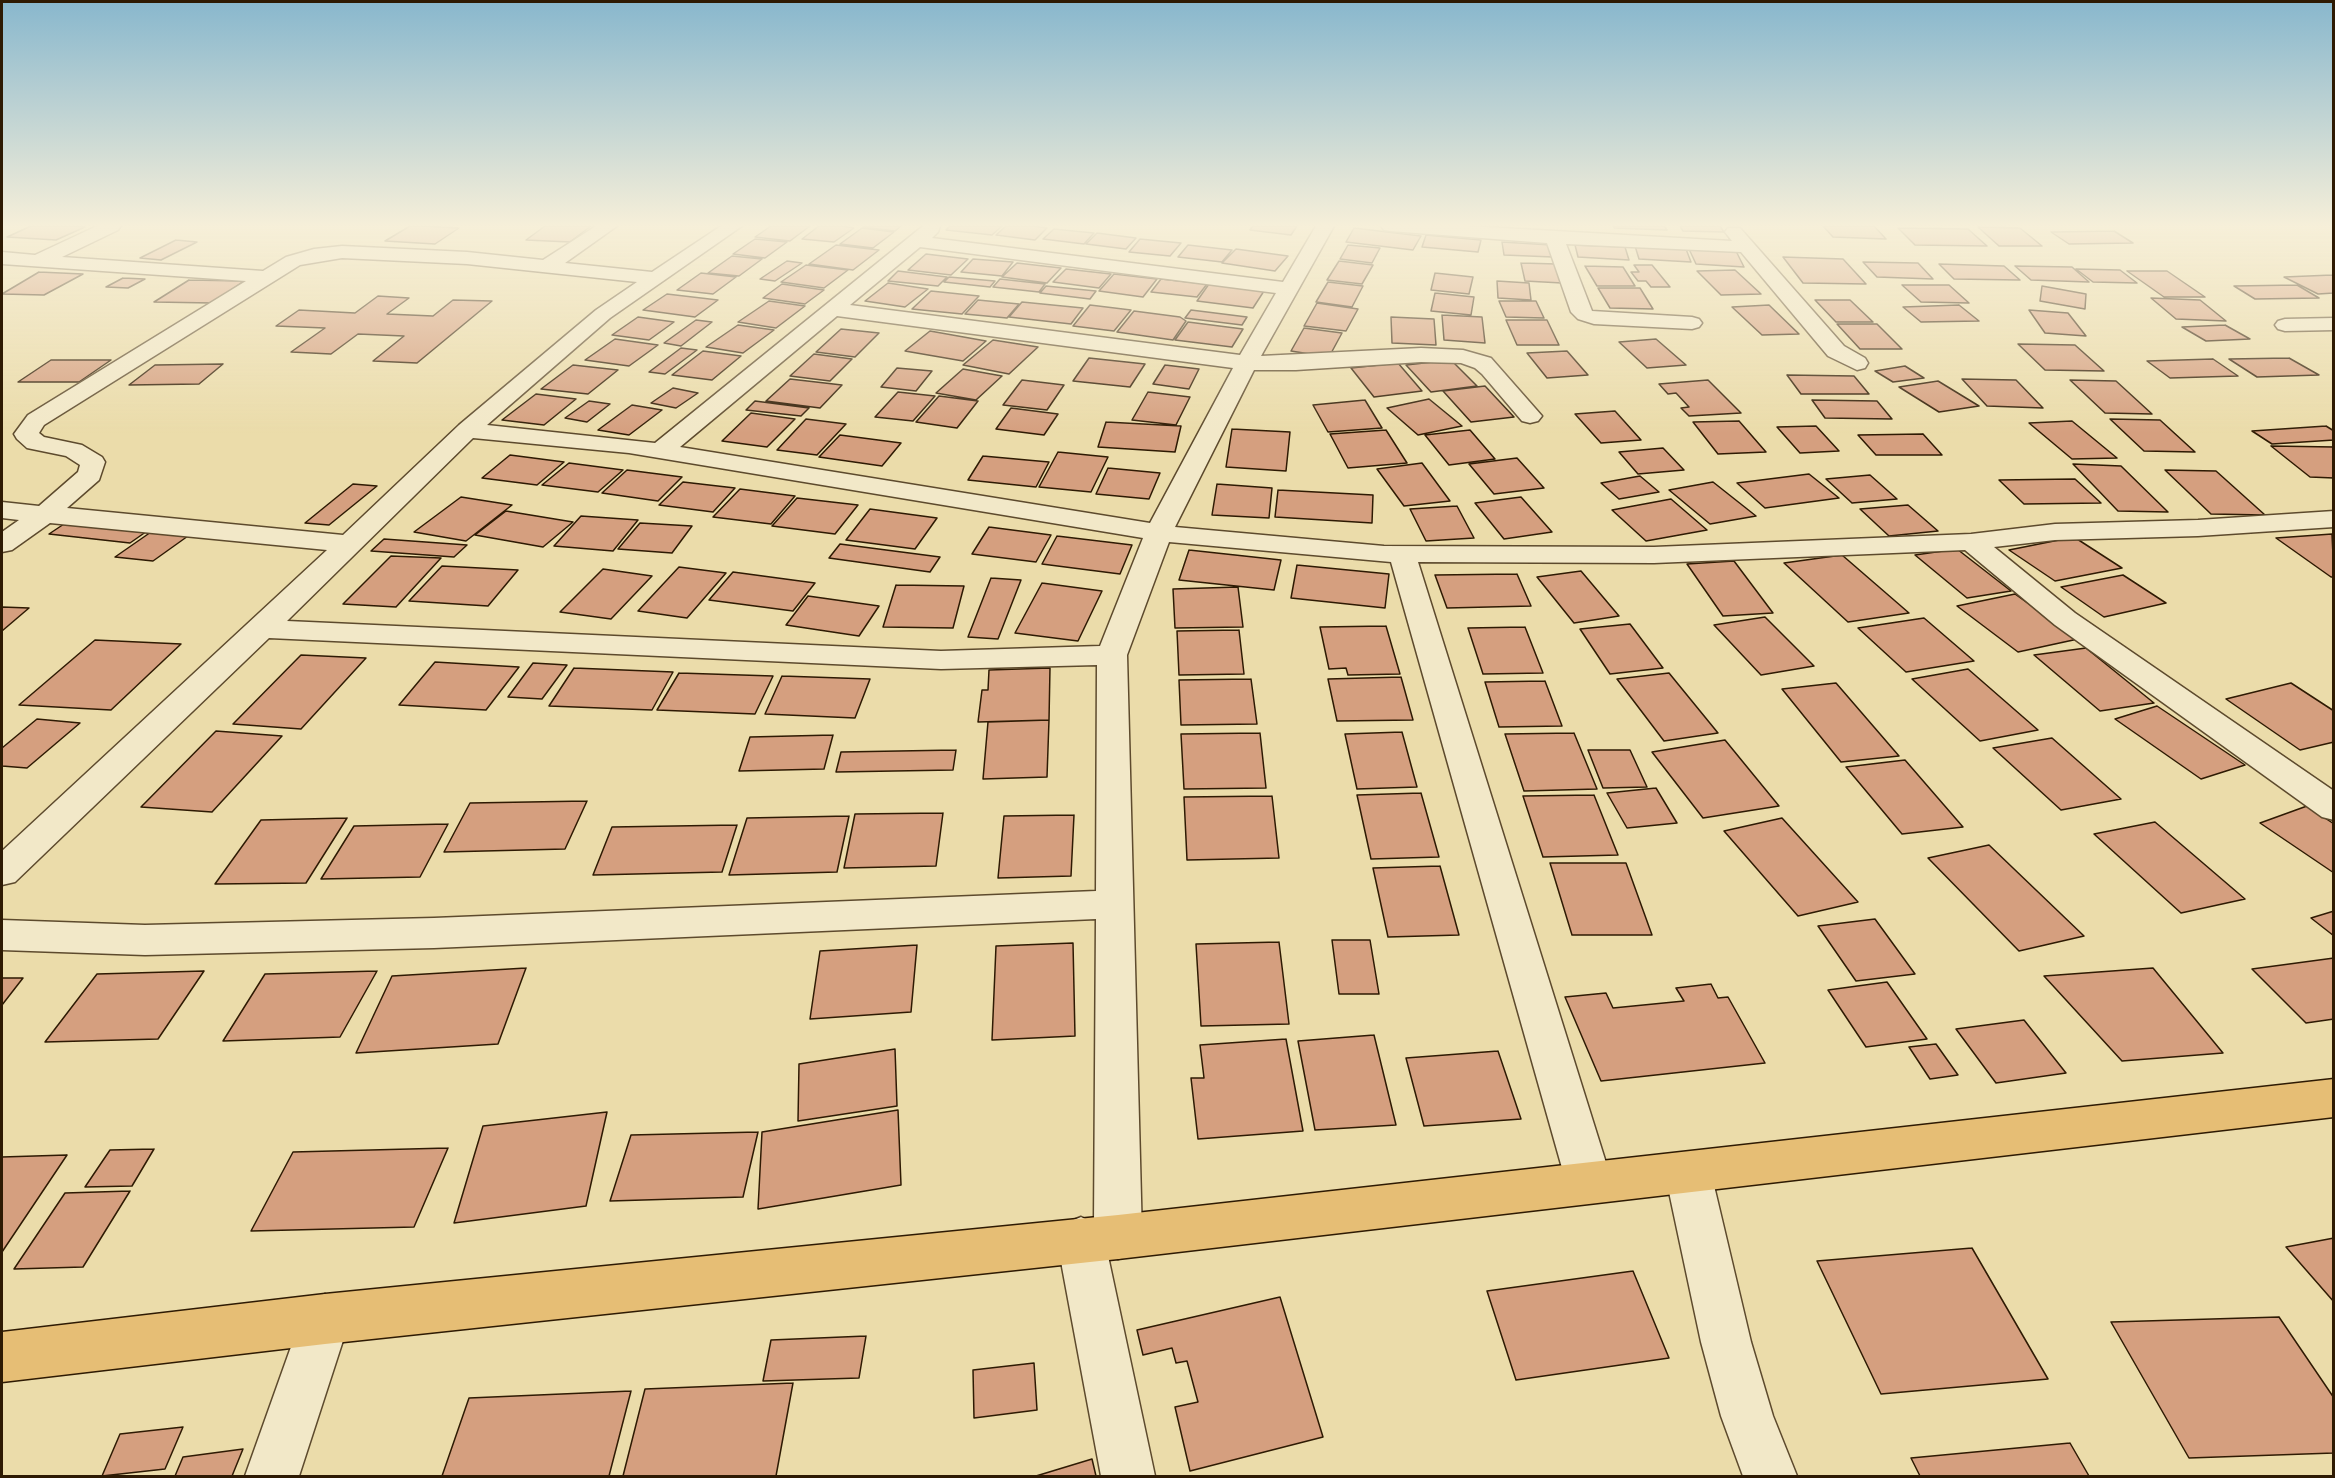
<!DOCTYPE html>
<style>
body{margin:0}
#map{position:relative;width:2335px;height:1478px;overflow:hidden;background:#ebdcaa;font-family:Alegreya,serif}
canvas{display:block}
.frame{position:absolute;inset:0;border:3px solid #2e1a03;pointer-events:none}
</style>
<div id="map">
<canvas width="2335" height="1478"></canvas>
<div class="frame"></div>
</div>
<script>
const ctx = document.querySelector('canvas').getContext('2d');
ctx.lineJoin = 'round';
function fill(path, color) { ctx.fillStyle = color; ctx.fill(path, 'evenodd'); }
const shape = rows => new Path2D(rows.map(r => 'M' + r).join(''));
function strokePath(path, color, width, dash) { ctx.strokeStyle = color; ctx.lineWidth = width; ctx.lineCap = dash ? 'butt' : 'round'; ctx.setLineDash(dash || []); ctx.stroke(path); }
const building = shape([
 [31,226,73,226,85,227,56,240,7,237,31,226],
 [410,226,421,226,459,228,435,244,385,241,410,226],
 [545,226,591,226,570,242,526,240,545,226],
 [771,226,810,226,790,241,755,237,771,226],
 [819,226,841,226,854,228,834,242,802,239,819,226],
 [864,226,901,226,895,231,863,227,864,226],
 [950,226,1002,226,992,235,946,230,950,226],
 [1006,226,1032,226,1047,228,1035,240,996,235,1006,226],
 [1253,226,1297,226,1291,235,1250,230,1253,226],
 [1613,226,1664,226,1667,230,1614,228,1613,226],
 [1680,226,1720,226,1724,232,1683,231,1680,226],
 [1823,226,1874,226,1886,239,1833,237,1823,226],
 [1978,227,2020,228,2042,246,1999,246,1978,227],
 [862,228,894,232,873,248,840,244,862,228],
 [1354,228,1421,236,1413,250,1346,242,1354,228],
 [1898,228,1968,229,1987,246,1915,245,1898,228],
 [1054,229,1094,233,1084,244,1043,239,1054,229],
 [2114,231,2133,243,2069,244,2051,232,2114,231],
 [1097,233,1136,238,1126,249,1086,244,1097,233],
 [1426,235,1481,240,1478,252,1422,247,1426,235],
 [755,239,787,242,765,258,733,254,755,239],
 [1140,239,1181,243,1170,256,1129,252,1140,239],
 [176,240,197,242,161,260,140,258,176,240],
 [1502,242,1551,245,1553,257,1504,255,1502,242],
 [836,245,879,250,853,270,809,264,836,245],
 [1188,245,1232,250,1222,262,1178,257,1188,245],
 [1348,245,1380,248,1372,263,1340,259,1348,245],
 [1575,245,1625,247,1629,260,1578,257,1575,245],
 [1635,246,1686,249,1691,262,1639,259,1635,246],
 [1236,249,1288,256,1275,271,1222,263,1236,249],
 [1689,249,1736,251,1744,267,1696,264,1689,249],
 [926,254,968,259,951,275,908,270,926,254],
 [732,256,762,259,739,276,708,273,732,256],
 [1783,257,1843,259,1866,284,1803,283,1783,257],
 [973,259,1013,262,1002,276,961,272,973,259],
 [787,261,802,263,775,281,760,279,787,261],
 [1339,261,1373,265,1362,284,1327,280,1339,261],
 [1863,262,1918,263,1933,279,1877,277,1863,262],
 [1017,263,1061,268,1047,283,1002,277,1017,263],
 [1521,263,1557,264,1562,283,1525,281,1521,263],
 [1939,264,2004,266,2020,280,1954,279,1939,264],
 [806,265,848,270,824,288,781,282,806,265],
 [1634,265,1652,265,1670,287,1651,287,1646,281,1638,281,1631,272,1639,272,1634,265],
 [1585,266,1623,267,1635,286,1597,286,1585,266],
 [2015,266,2072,267,2089,282,2031,280,2015,266],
 [1066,269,1111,274,1099,288,1053,282,1066,269],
 [2076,269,2120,270,2137,283,2093,282,2076,269],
 [1735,270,1761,294,1721,295,1697,271,1735,270],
 [898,271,947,277,938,286,888,281,898,271],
 [2127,271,2167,271,2205,297,2164,297,2127,271],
 [39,272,83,274,44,295,2,294,39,272],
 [701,273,736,277,713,294,677,290,701,273],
 [1435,273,1473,277,1469,294,1431,290,1435,273],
 [1114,274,1157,279,1143,297,1099,291,1114,274],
 [2332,275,2334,276,2334,293,2318,294,2284,277,2332,275],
 [949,277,995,281,990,287,944,282,949,277],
 [123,278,145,279,128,288,106,287,123,278],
 [1000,279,1045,284,1039,292,993,287,1000,279],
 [1161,279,1207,284,1197,297,1151,292,1161,279],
 [189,280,244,281,212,303,154,302,189,280],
 [1497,281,1529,283,1531,300,1498,298,1497,281],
 [1328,282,1363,286,1352,307,1316,302,1328,282],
 [888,283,928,289,905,307,865,301,888,283],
 [782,284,824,290,805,304,763,298,782,284],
 [1209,284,1264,291,1253,308,1197,301,1209,284],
 [1902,285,1949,285,1969,303,1921,302,1902,285],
 [2297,285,2319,298,2255,299,2234,286,2297,285],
 [1046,286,1096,291,1090,299,1040,293,1046,286],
 [2042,286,2086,294,2085,309,2040,301,2042,286],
 [1598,288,1640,288,1653,309,1610,308,1598,288],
 [931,291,979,296,962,314,912,309,931,291],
 [1435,293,1474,297,1471,315,1431,311,1435,293],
 [667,294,718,300,695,317,643,310,667,294],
 [378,296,409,298,387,314,433,316,453,300,492,301,417,363,373,361,404,336,358,334,331,354,291,352,325,328,276,326,299,310,355,313,378,296],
 [2151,298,2200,300,2226,321,2176,319,2151,298],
 [978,300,1019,304,1007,318,965,314,978,300],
 [1815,300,1850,300,1873,322,1836,322,1815,300],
 [769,301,805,306,776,328,738,322,769,301],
 [1499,301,1536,301,1544,318,1506,317,1499,301],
 [1022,302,1083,308,1071,324,1009,317,1022,302],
 [1317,303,1358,309,1346,331,1304,326,1317,303],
 [1090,305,1131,310,1114,331,1073,326,1090,305],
 [1769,305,1799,334,1762,335,1732,307,1769,305],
 [1959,305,1979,321,1921,322,1903,307,1959,305],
 [1191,310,1247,317,1242,325,1185,318,1191,310],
 [2029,310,2068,313,2086,336,2045,333,2029,310],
 [1134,311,1180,317,1186,321,1173,340,1117,332,1134,311],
 [1442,315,1482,317,1485,343,1444,340,1442,315],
 [638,317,674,322,649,340,612,335,638,317],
 [1391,317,1434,319,1436,345,1392,343,1391,317],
 [696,320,712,322,681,346,664,343,696,320],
 [1506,320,1547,320,1559,345,1517,345,1506,320],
 [1188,322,1243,329,1232,347,1175,340,1188,322],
 [1837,324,1877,324,1902,349,1860,349,1837,324],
 [738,325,774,330,743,353,706,347,738,325],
 [2225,325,2250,339,2206,341,2182,327,2225,325],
 [1304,328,1342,333,1329,357,1291,351,1304,328],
 [841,329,879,333,855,357,816,352,841,329],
 [930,331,986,341,963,361,905,351,930,331],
 [615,339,658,345,629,366,585,360,615,339],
 [1656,339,1686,365,1647,368,1619,342,1656,339],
 [993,340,1038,347,1009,374,963,365,993,340],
 [2018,344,2075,345,2104,371,2045,370,2018,344],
 [681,348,697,350,665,374,649,372,681,348],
 [703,351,741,356,712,380,672,375,703,351],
 [1567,351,1588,375,1547,378,1527,353,1567,351],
 [814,354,852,359,830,381,790,376,814,354],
 [1089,358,1145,364,1130,387,1073,381,1089,358],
 [2289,358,2319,375,2257,377,2229,359,2289,358],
 [2213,359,2238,376,2170,378,2147,361,2213,359],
 [51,360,111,360,79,382,18,382,51,360],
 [1451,360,1477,386,1431,392,1406,365,1451,360],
 [1398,363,1422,391,1374,397,1351,368,1398,363],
 [223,364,199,384,129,385,155,365,223,364],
 [573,365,618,370,588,394,541,389,573,365],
 [1165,365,1199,369,1189,389,1153,384,1165,365],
 [1905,366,1924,378,1893,382,1875,371,1905,366],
 [897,368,932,371,916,391,881,387,897,368],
 [963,369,1002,376,976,400,936,393,963,369],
 [1787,375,1854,376,1869,394,1801,394,1787,375],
 [790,379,842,385,820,408,766,401,790,379],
 [1962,379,2016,380,2043,408,1987,406,1962,379],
 [1022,380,1064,385,1047,410,1003,405,1022,380],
 [1708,380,1741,413,1689,416,1681,408,1689,407,1676,393,1668,394,1659,384,1708,380],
 [2070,380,2116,381,2152,414,2105,413,2070,380],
 [1938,381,1979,406,1939,412,1899,387,1938,381],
 [1485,386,1514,417,1471,422,1443,391,1485,386],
 [673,388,698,393,676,408,651,403,673,388],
 [898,392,935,396,913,421,875,417,898,392],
 [1148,392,1190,397,1176,425,1132,420,1148,392],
 [536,394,576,399,544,425,502,420,536,394],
 [939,396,978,401,957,428,916,422,939,396],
 [1429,399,1462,426,1418,435,1387,408,1429,399],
 [1365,400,1382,428,1328,432,1313,405,1365,400],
 [1812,400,1877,401,1892,419,1825,418,1812,400],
 [589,401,610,404,587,422,565,418,589,401],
 [755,401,809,408,801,416,746,410,755,401],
 [632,405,662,410,629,435,598,430,632,405],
 [1011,408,1058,414,1044,435,996,429,1011,408],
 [1615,411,1641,440,1601,443,1575,414,1615,411],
 [751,413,795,419,767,447,722,441,751,413],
 [806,419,846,424,817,455,777,450,806,419],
 [2110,419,2160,420,2195,452,2144,451,2110,419],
 [1739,421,1766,452,1718,454,1693,422,1739,421],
 [2072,421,2117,458,2072,459,2029,423,2072,421],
 [1106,422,1181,426,1175,452,1098,447,1106,422],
 [1816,426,1839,451,1800,453,1777,427,1816,426],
 [2326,426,2334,431,2334,440,2272,444,2252,431,2326,426],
 [1232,429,1290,432,1286,471,1226,467,1232,429],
 [1386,430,1407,463,1348,468,1330,434,1386,430],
 [1470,430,1495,459,1449,465,1425,435,1470,430],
 [1923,434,1942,455,1876,455,1858,435,1923,434],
 [840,435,901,443,882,466,819,457,840,435],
 [2271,446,2334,447,2334,478,2310,477,2271,446],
 [1663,448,1684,470,1638,474,1619,452,1663,448],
 [1058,452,1108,457,1091,492,1039,487,1058,452],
 [510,455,564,462,537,485,482,478,510,455],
 [983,456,1049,462,1036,487,968,480,983,456],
 [1517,458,1544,488,1494,494,1469,464,1517,458],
 [569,463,623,470,598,492,542,485,569,463],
 [1422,463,1450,501,1404,506,1377,469,1422,463],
 [2073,464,2121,466,2168,512,2118,511,2073,464],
 [1108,468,1160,473,1149,499,1096,494,1108,468],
 [627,470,682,477,658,501,602,493,627,470],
 [2165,470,2216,471,2265,515,2211,514,2165,470],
 [1809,474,1839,498,1765,508,1737,483,1809,474],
 [1870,475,1897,499,1852,503,1826,479,1870,475],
 [1640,476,1659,492,1619,499,1601,483,1640,476],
 [2075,479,2101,503,2024,504,1999,480,2075,479],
 [683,482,735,488,713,512,659,505,683,482],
 [1713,482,1756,516,1710,524,1669,490,1713,482],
 [353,484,377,486,329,525,305,523,353,484],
 [1217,484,1272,488,1269,518,1212,515,1217,484],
 [740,489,795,496,771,524,713,517,740,489],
 [1278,490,1373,495,1372,523,1275,517,1278,490],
 [461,497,512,505,466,541,414,532,461,497],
 [1521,497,1552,532,1504,539,1475,503,1521,497],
 [797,498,858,505,835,534,772,526,797,498],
 [1671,499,1707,530,1646,541,1612,510,1671,499],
 [1908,505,1938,531,1889,536,1860,509,1908,505],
 [1457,506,1474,538,1426,541,1410,509,1457,506],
 [870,509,937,518,915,549,846,540,870,509],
 [506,511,573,522,543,547,475,535,506,511],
 [581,516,638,520,613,551,554,546,581,516],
 [70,520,150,529,130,543,49,534,70,520],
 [640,523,692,526,672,553,618,549,640,523],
 [989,527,1051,535,1036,562,972,554,989,527],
 [151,532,188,536,153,561,115,557,151,532],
 [2332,534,2334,577,2331,577,2276,538,2332,534],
 [1057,536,1132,545,1120,574,1042,564,1057,536],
 [2074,537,2122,568,2055,581,2009,550,2074,537],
 [384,539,467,545,454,557,371,551,384,539],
 [840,544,940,557,930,572,829,558,840,544],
 [1957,549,2011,591,1967,598,1915,555,1957,549],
 [1189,550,1281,560,1274,590,1179,580,1189,550],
 [1842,555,1909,613,1848,622,1784,563,1842,555],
 [391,556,441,558,396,607,343,604,391,556],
 [1734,561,1773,613,1723,616,1687,564,1734,561],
 [1297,565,1389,574,1385,608,1291,598,1297,565],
 [442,566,518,570,488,606,409,601,442,566],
 [679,567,726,573,687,618,638,611,679,567],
 [603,569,652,576,611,619,560,612,603,569],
 [1581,571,1619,616,1574,623,1537,577,1581,571],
 [733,572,815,583,793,611,709,600,733,572],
 [1517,574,1531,606,1447,608,1435,575,1517,574],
 [2123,575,2166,603,2104,617,2061,587,2123,575],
 [991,578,1021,580,998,639,968,637,991,578],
 [1042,583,1102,591,1078,641,1015,633,1042,583],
 [896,585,964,586,953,628,883,627,896,585],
 [1238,587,1243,627,1175,628,1173,589,1238,587],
 [2015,594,2078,639,2018,652,1957,606,2015,594],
 [808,596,879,606,859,636,786,625,808,596],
 [2,607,29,608,2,631,2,607],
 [1765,617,1814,666,1761,675,1714,625,1765,617],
 [1924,618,1974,661,1906,672,1858,628,1924,618],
 [1630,624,1663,668,1610,674,1580,629,1630,624],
 [1386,626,1400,674,1348,675,1346,668,1329,669,1320,627,1386,626],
 [1525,627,1543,673,1483,674,1468,628,1525,627],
 [1239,630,1244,674,1179,675,1177,631,1239,630],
 [95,640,181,644,111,710,19,705,95,640],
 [2086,648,2154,703,2100,711,2034,655,2086,648],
 [301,655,366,658,301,729,233,724,301,655],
 [435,662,519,667,486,710,399,705,435,662],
 [533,663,567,665,542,699,508,697,533,663],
 [574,668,673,672,652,710,549,706,574,668],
 [1050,668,1049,720,978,722,982,690,988,690,989,670,1050,668],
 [1968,669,2038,730,1980,741,1912,679,1968,669],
 [679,673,773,676,755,714,657,710,679,673],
 [1669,673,1718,733,1664,741,1617,679,1669,673],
 [782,676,870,679,855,718,765,714,782,676],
 [1401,677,1413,720,1337,721,1328,679,1401,677],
 [1251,679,1257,724,1181,725,1179,680,1251,679],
 [1545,681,1562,726,1499,727,1485,682,1545,681],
 [1836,683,1899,756,1841,762,1782,689,1836,683],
 [2291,683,2334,711,2334,742,2300,750,2226,699,2291,683],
 [2157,706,2245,765,2201,779,2115,719,2157,706],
 [37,719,80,723,27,768,2,766,2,748,37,719],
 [1049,720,1047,777,983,779,988,722,1049,720],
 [216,731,282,736,212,812,141,807,216,731],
 [1402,732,1417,787,1357,789,1345,734,1402,732],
 [1260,733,1266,788,1184,789,1181,734,1260,733],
 [1574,733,1597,789,1524,791,1505,734,1574,733],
 [833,735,824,769,739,771,750,737,833,735],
 [2052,738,2121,799,2061,810,1993,748,2052,738],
 [1725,740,1779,806,1703,818,1652,752,1725,740],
 [956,750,953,770,836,772,841,752,956,750],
 [1588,750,1630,750,1647,787,1603,788,1588,750],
 [1905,760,1963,827,1902,834,1846,767,1905,760],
 [1656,788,1677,823,1627,828,1607,793,1656,788],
 [1421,793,1439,857,1371,859,1357,795,1421,793],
 [1594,795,1618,855,1543,857,1523,796,1594,795],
 [1272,796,1279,858,1187,860,1184,797,1272,796],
 [587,801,565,849,444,852,470,803,587,801],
 [2307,806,2334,824,2334,873,2260,823,2307,806],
 [943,813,936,866,844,868,855,814,943,813],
 [1074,815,1071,876,998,878,1004,816,1074,815],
 [849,816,837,872,729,875,747,818,849,816],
 [347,818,306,883,215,884,261,820,347,818],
 [1782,818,1858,902,1798,916,1724,831,1782,818],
 [2155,822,2245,899,2181,913,2094,834,2155,822],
 [448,824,420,877,321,879,354,826,448,824],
 [737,825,722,872,593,875,612,827,737,825],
 [1989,845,2084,936,2019,951,1928,858,1989,845],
 [1550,863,1626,863,1652,935,1572,935,1550,863],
 [1440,866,1459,935,1388,937,1373,868,1440,866],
 [2334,911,2334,936,2311,918,2334,911],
 [1875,919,1915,974,1856,981,1818,926,1875,919],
 [1332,940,1370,940,1379,994,1339,994,1332,940],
 [1279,942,1289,1024,1201,1026,1196,944,1279,942],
 [1073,943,1075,1036,992,1040,996,946,1073,943],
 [917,945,911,1012,810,1019,820,951,917,945],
 [2334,958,2334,1019,2306,1023,2252,969,2334,958],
 [526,968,498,1044,356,1053,392,976,526,968],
 [2153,968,2223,1053,2122,1061,2044,976,2153,968],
 [204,971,158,1039,45,1042,97,974,204,971],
 [377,971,340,1037,223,1041,265,974,377,971],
 [2,978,23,978,2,1005,2,978],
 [1887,982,1927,1039,1866,1047,1828,990,1887,982],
 [1711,984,1718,998,1728,997,1765,1063,1601,1081,1565,997,1606,993,1613,1008,1684,1001,1676,988,1711,984],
 [2024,1020,2066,1073,1996,1083,1956,1029,2024,1020],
 [1374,1035,1396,1125,1315,1130,1298,1041,1374,1035],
 [1286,1039,1303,1131,1198,1139,1191,1078,1204,1078,1200,1045,1286,1039],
 [1936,1044,1958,1075,1930,1079,1909,1047,1936,1044],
 [895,1049,897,1106,798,1121,799,1064,895,1049],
 [1498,1051,1521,1119,1424,1126,1406,1058,1498,1051],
 [898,1110,901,1185,758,1209,762,1132,898,1110],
 [607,1112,586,1206,454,1223,483,1126,607,1112],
 [758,1132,743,1197,610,1201,631,1135,758,1132],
 [448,1148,414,1227,251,1231,293,1152,448,1148],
 [154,1149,132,1186,85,1187,110,1150,154,1149],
 [67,1155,2,1252,2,1157,67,1155],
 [130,1191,83,1267,14,1269,65,1193,130,1191],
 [2334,1238,2334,1302,2286,1247,2334,1238],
 [1972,1248,2048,1379,1881,1394,1817,1261,1972,1248],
 [1633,1271,1669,1358,1516,1380,1487,1291,1633,1271],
 [1280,1297,1323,1437,1190,1471,1175,1407,1198,1402,1187,1361,1176,1363,1172,1348,1143,1355,1137,1330,1280,1297],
 [2279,1317,2334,1398,2334,1453,2189,1458,2111,1322,2279,1317],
 [866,1336,859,1378,763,1381,771,1340,866,1336],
 [1034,1363,1037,1410,974,1418,973,1370,1034,1363],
 [793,1383,776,1476,623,1476,645,1389,793,1383],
 [631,1391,609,1476,442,1476,469,1398,631,1391],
 [183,1427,165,1469,102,1476,120,1434,183,1427],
 [2070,1443,2089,1476,1920,1476,1911,1458,2070,1443],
 [243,1449,232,1476,175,1476,183,1457,243,1449],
 [1092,1459,1096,1476,1036,1476,1092,1459]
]);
fill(building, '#d59f7f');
strokePath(building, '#2e1a03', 1.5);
const minor = shape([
 [97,226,121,226,118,230,62,257,263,271,286,257,314,249,342,246,467,252,543,260,596,226,617,226,565,263,652,272,721,226,742,226,610,318,487,425,655,443,923,226,940,226,938,232,932,238,1283,282,1316,226,1334,226,1261,356,1421,348,1463,350,1491,358,1542,416,1538,421,1530,423,1522,421,1482,374,1475,368,1461,363,1421,362,1296,370,1254,370,1175,527,1384,546,1654,547,1971,534,2055,524,2198,520,2334,511,2334,527,2198,536,2055,540,1994,547,2075,613,2334,791,2334,820,2322,817,2055,625,1965,550,1654,563,1418,562,1612,1182,1605,1197,1589,1203,1573,1197,1566,1182,1391,562,1169,542,1127,655,1142,1237,1135,1253,1118,1259,1108,1256,1155,1476,1101,1476,1057,1240,1064,1224,1081,1217,1094,1223,1096,919,434,948,145,955,2,950,2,920,145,925,434,918,1096,891,1097,665,941,669,269,638,15,882,2,885,2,851,327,550,50,523,12,550,2,552,2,532,19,520,2,518,2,502,39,506,78,472,80,465,66,456,27,448,17,439,14,434,28,415,246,281,2,264,2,252,35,255,97,226],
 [920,247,1276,293,1240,355,850,305,920,247],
 [342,258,467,264,637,282,596,310,459,425,343,535,67,508,99,480,105,462,102,457,82,445,44,437,39,433,44,425,300,265,342,258],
 [837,316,1233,368,1150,523,680,447,837,316],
 [473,438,629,453,1143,538,1100,646,941,651,287,621,473,438],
 [1381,226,1467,226,1732,241,1725,232,1728,228,1740,228,1844,346,1865,358,1868,363,1865,368,1857,370,1828,356,1741,252,1566,244,1592,311,1692,317,1699,319,1702,323,1699,327,1692,329,1594,324,1578,319,1571,312,1547,243,1390,231,1384,230,1381,226],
 [2334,318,2334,330,2285,331,2278,329,2275,325,2278,321,2285,319,2334,318],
 [1688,1152,1704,1158,1711,1173,1751,1342,1773,1416,1797,1476,1743,1476,1721,1416,1701,1342,1665,1173,1672,1158,1688,1152],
 [325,1294,343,1302,350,1319,299,1476,245,1476,307,1302,325,1294]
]);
const major = shape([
 [2334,1079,2334,1117,1118,1259,325,1344,2,1382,2,1332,325,1294,1118,1215,2334,1079]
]);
strokePath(minor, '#5d4a2d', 3);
strokePath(major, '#2e1a03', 3);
fill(minor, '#f2e8c8');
fill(major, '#e6be75');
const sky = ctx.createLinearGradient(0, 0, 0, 433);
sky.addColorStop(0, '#88b7cd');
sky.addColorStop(0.52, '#f6efd9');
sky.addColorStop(1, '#f6efd900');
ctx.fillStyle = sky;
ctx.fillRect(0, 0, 2335, 433);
</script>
